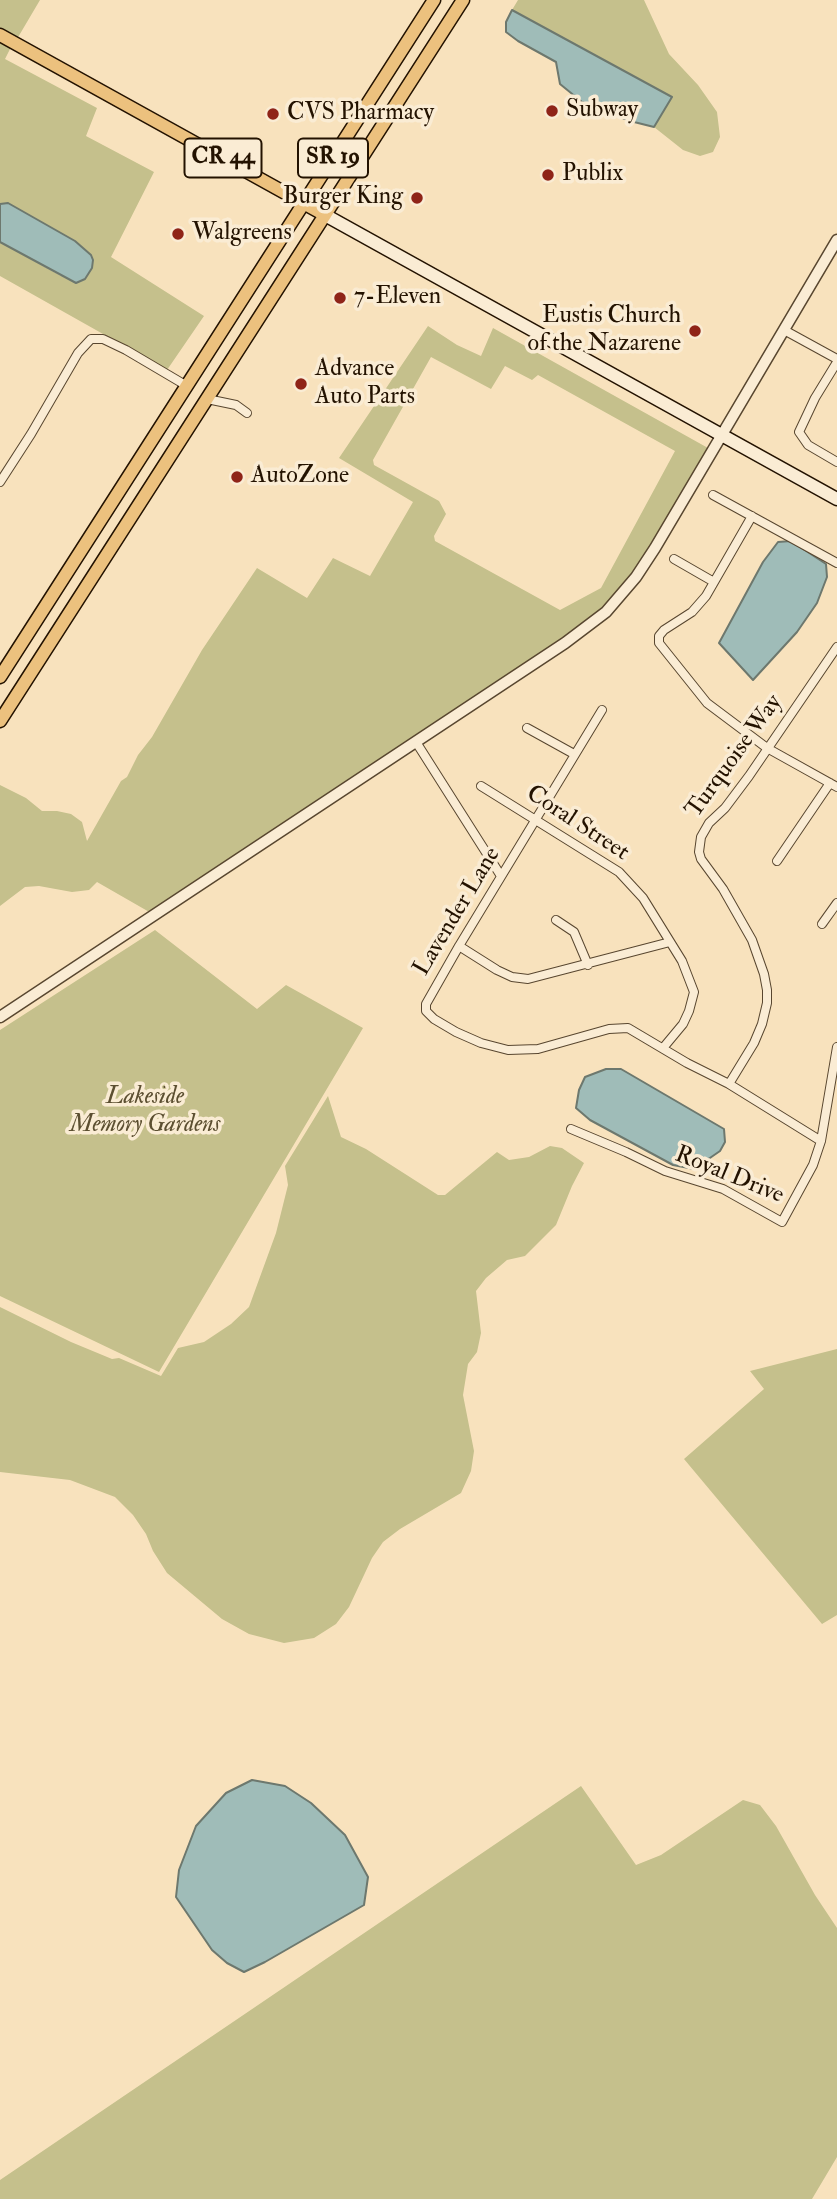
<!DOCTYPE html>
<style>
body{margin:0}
canvas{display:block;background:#f8e2bd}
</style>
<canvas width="837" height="2199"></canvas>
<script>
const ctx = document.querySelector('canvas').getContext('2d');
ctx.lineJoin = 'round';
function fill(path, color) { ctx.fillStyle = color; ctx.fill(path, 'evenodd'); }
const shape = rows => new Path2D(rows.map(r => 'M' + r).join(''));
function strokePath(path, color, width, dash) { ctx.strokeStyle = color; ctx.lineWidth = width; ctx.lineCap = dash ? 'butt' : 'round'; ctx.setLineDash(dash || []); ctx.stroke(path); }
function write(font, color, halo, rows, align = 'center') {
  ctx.font = font + ' "IM FELL Double Pica",serif'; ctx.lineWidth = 7; ctx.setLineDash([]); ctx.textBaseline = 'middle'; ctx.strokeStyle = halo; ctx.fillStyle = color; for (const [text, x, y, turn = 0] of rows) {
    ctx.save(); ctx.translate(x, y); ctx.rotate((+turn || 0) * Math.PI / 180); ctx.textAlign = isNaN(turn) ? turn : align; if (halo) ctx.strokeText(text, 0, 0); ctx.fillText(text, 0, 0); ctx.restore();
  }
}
fill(shape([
 [0,0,40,0,17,39,0,30],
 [518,0,644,0,669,54,698,85,717,112,720,137,713,152,700,156,683,150,654,127,671,97,512,10],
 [0,41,11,47,5,59,97,108,86,136,154,172,111,257,204,316,167,370,0,276,0,242,61,276,91,255,75,241,8,203,0,204],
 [428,326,457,345,481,356,493,328,708,448,633,574,602,610,562,640,151,913,97,882,89,890,72,892,39,886,25,887,0,906,0,785,26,798,42,811,57,811,71,814,82,822,87,841,121,781,127,777,138,755,152,737,202,650,257,568,307,598,333,558,370,576,413,502,339,458],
 [431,357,491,389,505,366,532,380,538,375,675,451,601,588,560,610,435,541,434,536,446,514,439,501,374,465,373,460],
 [155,930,257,1009,286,985,363,1028,159,1372,0,1296,0,1030],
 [328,1096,341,1137,366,1149,438,1195,445,1195,497,1152,509,1160,529,1157,550,1146,562,1148,584,1163,572,1186,556,1225,525,1256,507,1260,486,1278,476,1291,481,1333,477,1352,468,1364,463,1395,474,1451,471,1471,461,1493,400,1529,383,1542,372,1558,349,1607,336,1624,314,1638,284,1643,249,1634,222,1619,167,1573,153,1551,146,1534,133,1515,115,1497,70,1480,0,1472,0,1307,71,1342,112,1359,119,1358,161,1376,178,1348,204,1342,231,1324,249,1307,276,1233,288,1185,285,1166],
 [837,1349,837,1615,822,1624,684,1459,764,1389,750,1371],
 [581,1786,636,1865,661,1855,743,1800,760,1805,776,1826,815,1895,837,1928,837,2157,812,2199,0,2199,0,2180]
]), '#c5c08c');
const water = shape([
 [512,10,672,97,654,127,630,121,582,102,560,84,556,62,518,41,506,32,506,22,512,10],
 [8,203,75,241,91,255,93,260,92,268,85,279,76,283,0,242,0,204,8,203],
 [791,541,826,564,827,577,817,603,797,632,753,680,719,643,763,562,778,542,791,541],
 [606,1069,621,1069,724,1129,725,1142,720,1151,694,1169,673,1165,590,1120,576,1108,579,1090,585,1077,606,1069],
 [252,1780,285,1786,311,1803,345,1835,368,1877,364,1905,265,1962,244,1972,227,1963,212,1950,176,1897,179,1870,196,1826,226,1793,252,1780]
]);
fill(water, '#9fbcb8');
strokePath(water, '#6d786e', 2);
const minor = shape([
 [784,330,837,359],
 [837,362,815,398,799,432,808,445,837,462],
 [207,399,236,405,247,413],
 [0,482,31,434,78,353,91,339,103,339,126,350,187,386],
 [713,495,837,563],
 [752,516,706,596,692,612,664,630,659,636,659,643,707,703,767,748,837,787],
 [674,559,714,582],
 [602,710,459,946,426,1004,426,1011,434,1019,456,1032,481,1043,508,1050,538,1049,609,1029,628,1028,687,1063,729,1084,821,1141],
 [527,728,574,754],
 [416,742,501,876],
 [481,786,619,872,643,898,682,961,694,992,689,1011,683,1024,663,1048],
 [777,861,830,783],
 [556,920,574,932,588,965],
 [822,924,837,903],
 [459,946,497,970,512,977,528,979,670,942],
 [729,1084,754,1043,762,1024,767,1003,767,990,764,974,752,940,723,889,701,859,699,852,701,837,709,823,725,808,749,776,837,647],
 [571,1129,626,1152,665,1171,723,1189,782,1222,813,1165,821,1141,837,1047]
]);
const tertiary = shape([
 [0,1017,565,643,606,612,636,577,655,548,837,240]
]);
const secondary = shape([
 [325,215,837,499]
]);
const primary = shape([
 [0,35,325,215],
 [0,677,434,0],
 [0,721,463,0]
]);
strokePath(minor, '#58462f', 10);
strokePath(tertiary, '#58462f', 13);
strokePath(secondary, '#231200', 15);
strokePath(primary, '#231200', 15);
strokePath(minor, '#faecd4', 8);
strokePath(tertiary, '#faecd4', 10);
strokePath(secondary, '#faecd4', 12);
strokePath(primary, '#ecc17e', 12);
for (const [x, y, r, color] of [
 [552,111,7,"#8f2418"],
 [273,114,7,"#8f2418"],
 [548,175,7,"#8f2418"],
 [417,198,7,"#8f2418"],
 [178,234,7,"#8f2418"],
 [340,298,7,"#8f2418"],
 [695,331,7,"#8f2418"],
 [301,384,7,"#8f2418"],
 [237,477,7,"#8f2418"]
]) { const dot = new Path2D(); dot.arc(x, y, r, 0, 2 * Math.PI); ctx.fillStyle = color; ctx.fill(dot); strokePath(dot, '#faecd4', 2.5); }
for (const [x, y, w] of [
 [223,158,77],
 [333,158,70]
]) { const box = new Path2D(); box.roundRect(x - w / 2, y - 19.5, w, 39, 5); ctx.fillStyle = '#faecd4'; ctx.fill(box); strokePath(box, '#231200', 2); }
write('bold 23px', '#231200', null, [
 ["CR 44",223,158],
 ["SR 19",333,158]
]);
write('24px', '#231200', '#faecd4', [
 ["Subway",566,111],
 ["CVS Pharmacy",287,114],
 ["Publix",562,175],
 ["Burger King",403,198,"right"],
 ["Walgreens",192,234],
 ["7-Eleven",354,298],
 ["Eustis Church",681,317,"right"],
 ["of the Nazarene",681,345,"right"],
 ["Advance",315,370],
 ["Auto Parts",315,398],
 ["AutoZone",251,477]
], 'left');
write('24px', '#231200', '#faecd4', [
 ["Turquoise Way",735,757,-54],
 ["Coral Street",577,824,33],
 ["Lavender Lane",458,912,-59],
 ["Royal Drive",729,1176,22]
]);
write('italic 24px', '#5c4f31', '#faecd4', [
 ["Lakeside",145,1098],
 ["Memory Gardens",145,1126]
]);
</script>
